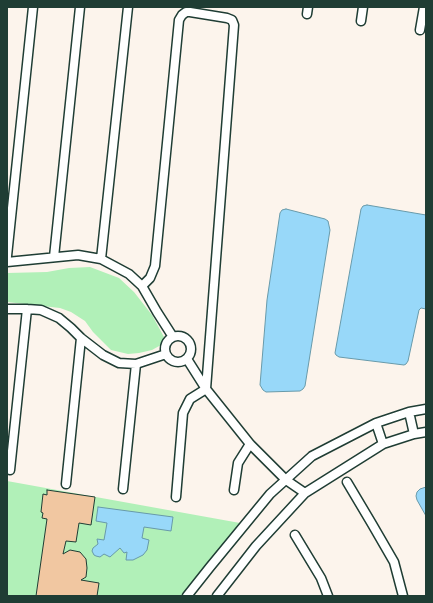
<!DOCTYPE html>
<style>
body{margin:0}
#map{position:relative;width:433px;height:603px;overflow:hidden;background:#fcf4ec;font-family:"Shantell Sans",sans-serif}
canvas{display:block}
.frame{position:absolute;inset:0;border:8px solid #1f3d34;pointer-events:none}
</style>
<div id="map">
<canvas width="433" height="603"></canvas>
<div class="frame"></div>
</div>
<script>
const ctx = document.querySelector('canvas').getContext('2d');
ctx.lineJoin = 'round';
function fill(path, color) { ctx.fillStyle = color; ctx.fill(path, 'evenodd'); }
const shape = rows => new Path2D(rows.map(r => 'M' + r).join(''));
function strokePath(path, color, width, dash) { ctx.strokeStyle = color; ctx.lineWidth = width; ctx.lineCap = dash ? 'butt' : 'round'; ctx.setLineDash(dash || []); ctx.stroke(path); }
fill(shape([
 [90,267,119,278,134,292,152,315,164,337,161,345,152,350,139,353,128,354,111,350,93,332,85,321,71,312,60,308,7,302,7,273,47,272,69,268],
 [7,481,240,523,183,596,7,596]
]), '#b1f0b8');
const water = shape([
 [367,205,426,215,426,309,421,308,419,310,408,361,406,364,404,365,339,357,336,355,335,353,361,209,363,206,367,205],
 [286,209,325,219,328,221,330,230,305,386,303,389,300,391,266,392,263,390,260,385,267,300,280,213,282,210,286,209],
 [426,487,426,516,417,500,416,496,417,492,420,489,426,487],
 [98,507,173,517,171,531,144,527,142,538,149,540,147,550,143,555,133,560,126,560,127,552,124,553,120,548,110,557,104,554,100,557,96,556,94,555,92,551,93,548,98,544,97,539,104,540,107,523,96,521,98,507]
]);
fill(water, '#98d8f9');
strokePath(water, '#689aaa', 1);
const building = shape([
 [47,490,95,497,91,525,79,523,76,542,66,541,63,554,70,550,80,552,86,559,87,568,86,577,81,580,99,583,97,596,36,596,47,519,42,518,43,513,41,512,43,494,47,495,47,490]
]);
fill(building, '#f1c7a1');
strokePath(building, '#1f3d34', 1);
const street = shape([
 [307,14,308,7],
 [361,21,363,7],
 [420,30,424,7],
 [7,256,33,7],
 [54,257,80,7],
 [101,259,128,7],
 [7,262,78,255,101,259,129,274,142,286,157,312,173,337],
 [142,286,150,278,155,266,179,20,182,15,186,12,190,12,227,18,232,20,234,25,206,389,190,399,183,413,176,497],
 [7,309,27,309,41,310,59,318,71,328,81,338,103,355,119,363,136,364,166,354],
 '165 349a13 13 0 1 1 26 0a13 13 0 1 1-26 0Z',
 [187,359,206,389,250,444,286,480,305,493],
 [409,412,414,434],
 [376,423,383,444],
 [10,470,27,309],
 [347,482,372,524,394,562,403,596],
 [66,484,81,338],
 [123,489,136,364],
 [234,490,238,463,250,444],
 [295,535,321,578,328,596],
 [187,596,210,567,270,494,312,456,376,423,409,412,426,409],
 [217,596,256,546,305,493,383,444,414,434,426,432]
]);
strokePath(street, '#1f3d34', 11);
strokePath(street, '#fff', 8);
</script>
